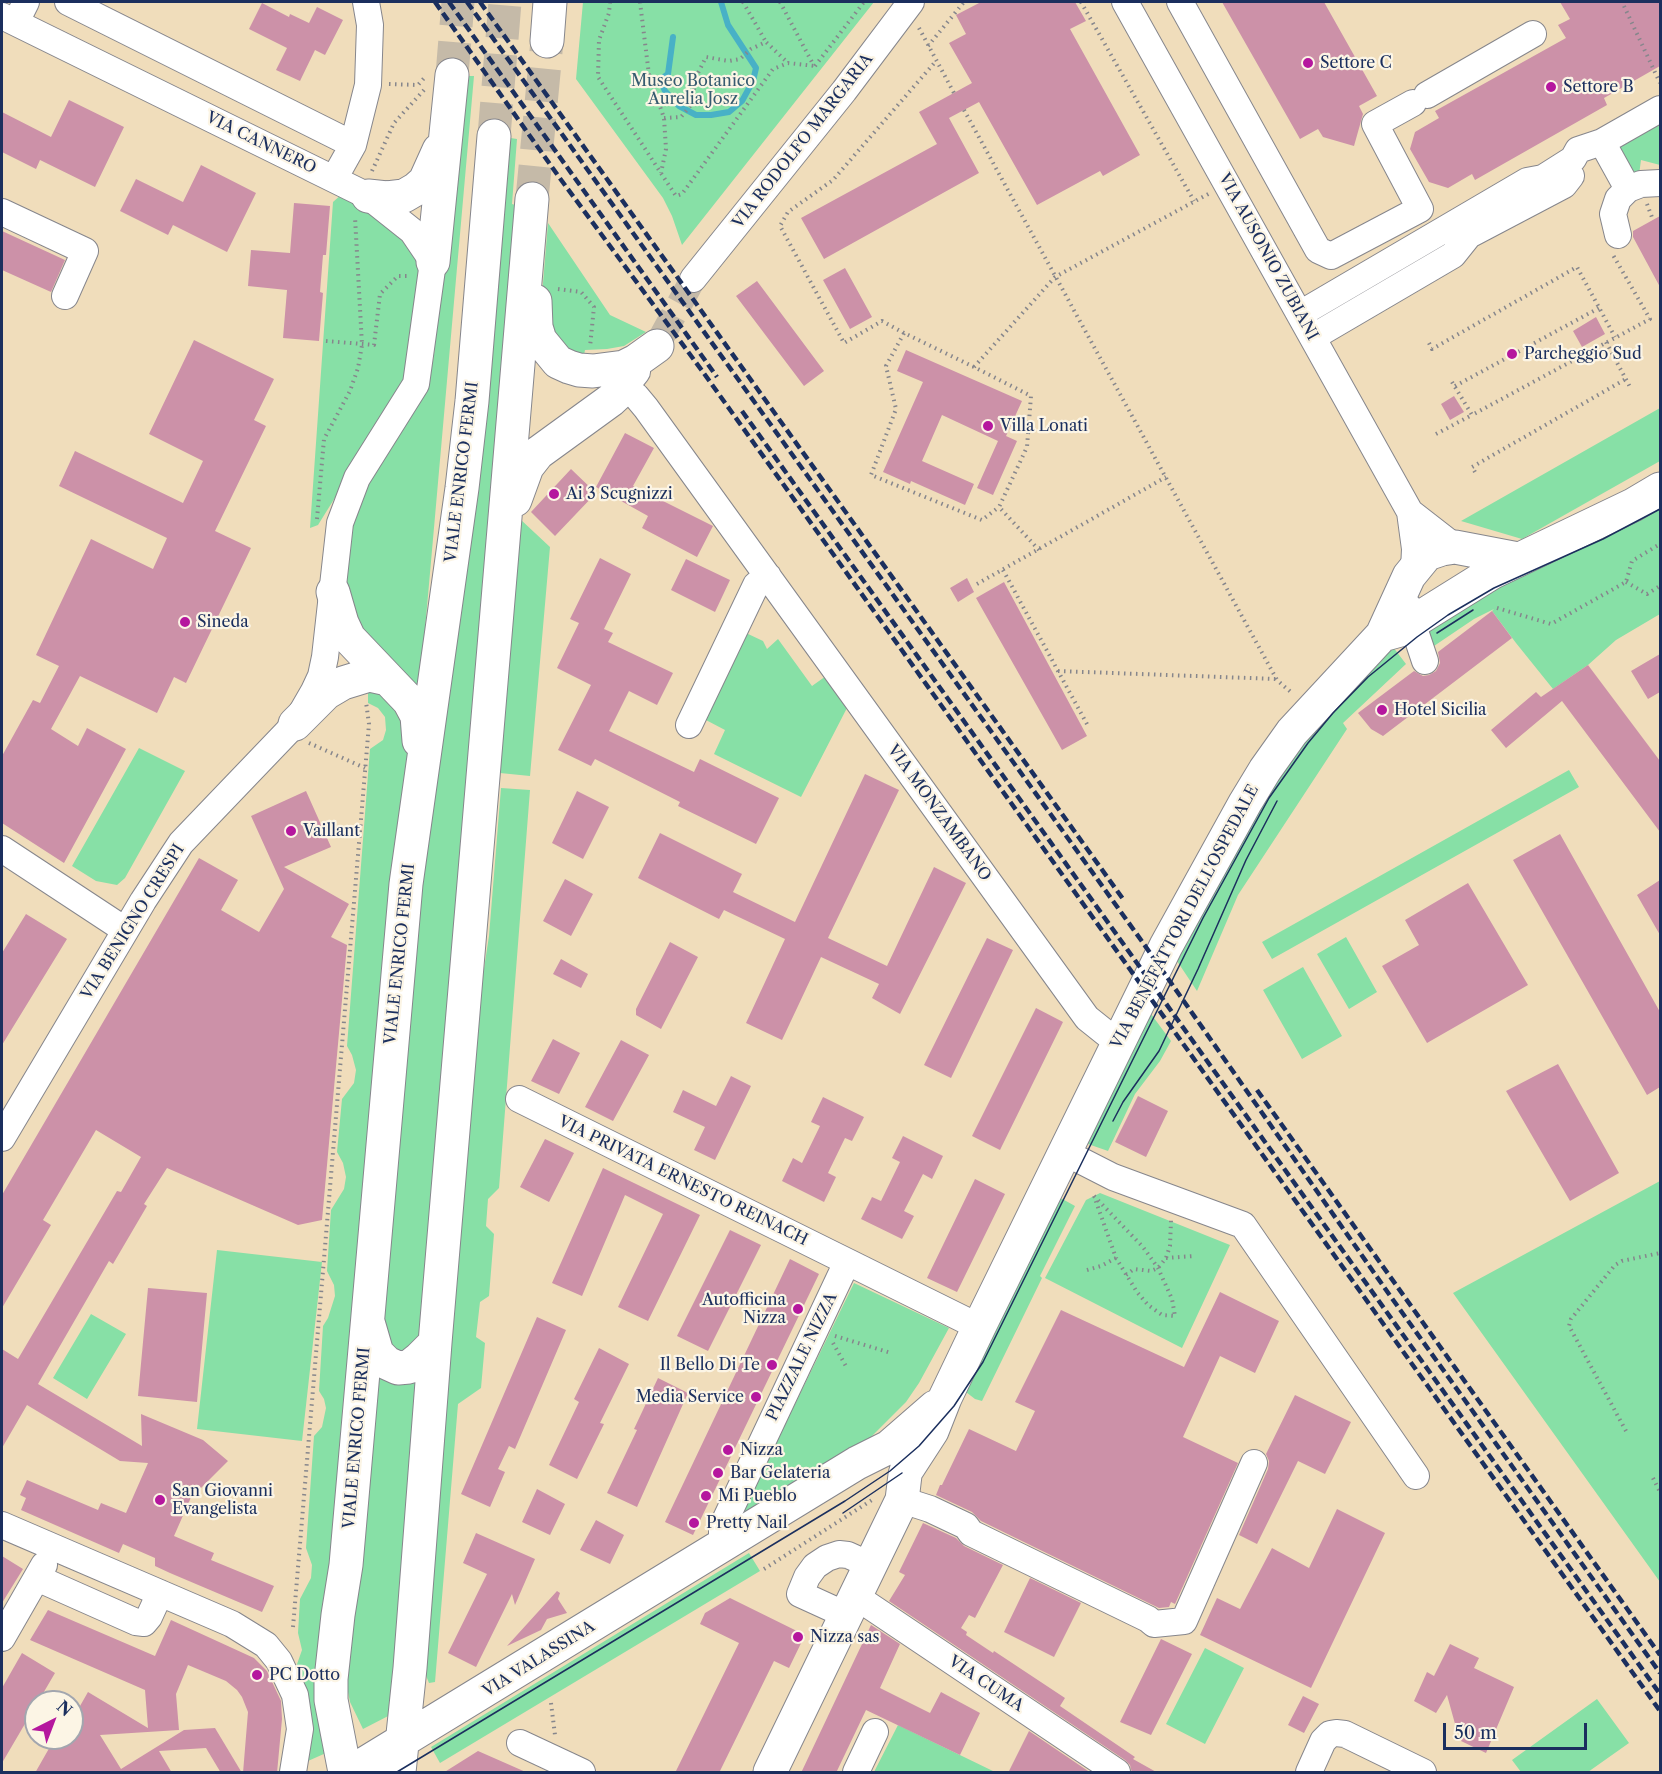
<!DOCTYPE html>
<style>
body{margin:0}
#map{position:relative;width:1662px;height:1774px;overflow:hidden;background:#f0ddbb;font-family:"Libre Caslon Text",serif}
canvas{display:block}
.frame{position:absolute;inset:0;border:3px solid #1b2f5e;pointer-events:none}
.north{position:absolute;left:24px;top:1690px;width:60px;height:60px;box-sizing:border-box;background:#fcf5e5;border:2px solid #a2a6af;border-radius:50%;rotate:42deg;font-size:16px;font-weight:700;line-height:24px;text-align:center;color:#1b2f5e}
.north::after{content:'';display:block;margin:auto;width:21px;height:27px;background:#b5179e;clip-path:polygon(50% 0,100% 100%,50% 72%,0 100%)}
.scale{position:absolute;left:1443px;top:1723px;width:144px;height:27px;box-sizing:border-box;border:3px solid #1b2f5e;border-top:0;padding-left:8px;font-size:18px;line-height:21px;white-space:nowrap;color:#1b2f5e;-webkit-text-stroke:4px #fcf5e5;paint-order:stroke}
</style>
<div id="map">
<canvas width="1662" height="1774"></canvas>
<div class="frame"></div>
<div class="north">N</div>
<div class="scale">50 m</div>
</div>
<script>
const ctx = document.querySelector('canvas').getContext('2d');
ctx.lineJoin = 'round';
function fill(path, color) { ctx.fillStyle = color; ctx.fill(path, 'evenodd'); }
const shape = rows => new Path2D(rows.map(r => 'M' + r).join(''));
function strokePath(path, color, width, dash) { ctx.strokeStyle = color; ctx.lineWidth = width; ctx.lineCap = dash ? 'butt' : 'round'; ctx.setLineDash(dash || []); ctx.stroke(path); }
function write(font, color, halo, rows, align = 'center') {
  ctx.font = font + ' "Libre Caslon Text",serif'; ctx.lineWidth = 4.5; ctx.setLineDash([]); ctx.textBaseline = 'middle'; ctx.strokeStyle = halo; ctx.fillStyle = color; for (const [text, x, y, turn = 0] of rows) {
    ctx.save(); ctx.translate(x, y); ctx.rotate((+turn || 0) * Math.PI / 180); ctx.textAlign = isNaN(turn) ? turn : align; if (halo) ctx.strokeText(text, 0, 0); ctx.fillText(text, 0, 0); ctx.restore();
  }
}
fill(shape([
 [583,2,874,2,682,245,672,216,663,198,576,79],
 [457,76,474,76,419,697,388,666,347,608,346,588,350,524,356,504,418,399,431,372,434,355],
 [1660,117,1660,165,1641,160,1639,175,1633,175,1611,146],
 [504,137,517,139,512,204,519,206,427,1332,415,1351,390,1354,376,1330,385,1226],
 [342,194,398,229,422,262,414,358,402,390,318,525,310,528,333,202],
 [548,223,610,315,646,332,624,346,607,349,585,350,583,360,555,345,541,307],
 [1660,408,1660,461,1522,539,1461,521],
 [1660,501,1660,614,1616,640,1588,665,1553,689,1516,643,1492,611,1494,609,1474,619,1434,646,1423,623],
 [520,519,550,547,530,776,500,773],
 [746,633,763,641,767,649,778,639,812,686,826,676,848,706,801,797,714,754,725,730,704,719],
 [1393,647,1406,664,1343,723,1347,729,1238,895,1197,991,1177,961,1229,856,1299,745],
 [368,686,395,699,411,756,333,1547,323,1601,315,1672,326,1753,308,1761,310,1732,296,1667,302,1650,298,1633,300,1599,311,1578,312,1565,306,1548,314,1436,322,1427,326,1408,324,1399,319,1391,323,1326,328,1318,335,1296,334,1285,327,1271,331,1210,344,1189,346,1177,343,1163,337,1152,342,1099,354,1083,356,1070,352,1055,347,1046,370,749,383,740,386,730,385,717,378,708,368,703],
 [139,748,185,771,125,878,117,885,96,881,72,866],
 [1569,770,1579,787,1272,959,1262,942],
 [501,788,530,790,499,1188,488,1199,486,1226,494,1234,489,1296,480,1302,476,1337,485,1343,481,1388,458,1404,435,1682,429,1683,425,1673,469,1066,489,936],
 [1346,937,1377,992,1349,1009,1317,954],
 [1303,967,1342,1036,1302,1059,1263,990],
 [1151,1014,1171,1041,1160,1061,1135,1094,1108,1151,1088,1144,1087,1137],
 [1660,1181,1660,1582,1453,1293],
 [1100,1193,1230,1245,1182,1348,1045,1278,1086,1200],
 [1057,1196,1075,1206,1040,1276,1042,1278,982,1401,975,1399,962,1389],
 [217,1250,322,1262,302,1441,197,1429],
 [854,1283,949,1328,919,1383,906,1402,871,1437,848,1453,741,1515],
 [91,1314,126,1334,87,1399,53,1378],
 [377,1371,423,1372,394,1713,363,1729,350,1702,347,1687,348,1669],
 [749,1553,760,1571,440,1763,431,1747],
 [1205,1648,1244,1668,1205,1744,1166,1724],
 [1597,1699,1629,1743,1588,1772,1521,1772,1512,1760],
 [898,1725,995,1772,874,1772]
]), '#87e0a6');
strokePath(shape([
 [673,37,668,74,660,80,665,91,679,106,696,115,711,115,729,112,742,101,753,81,756,68,728,25,721,2]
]), '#48b1c6', 6);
fill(shape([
 [981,2,1075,2,1086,21,1070,29,1140,155,1103,176,1100,171,1037,205,979,102,949,118,979,173,824,259,801,218,937,144,919,112,972,83,949,43,966,34,956,15],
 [1222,2,1324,2,1377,96,1359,106,1363,114,1354,146,1323,137,1318,129,1300,139],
 [1560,2,1660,2,1660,66,1604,98,1607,105,1475,180,1472,174,1448,188,1429,182,1410,149,1415,132,1439,118,1435,111,1566,38,1558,25,1570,19],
 [262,3,289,17,290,14,309,23,317,7,343,20,325,55,315,50,300,81,276,70,287,48,249,29],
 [69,100,124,127,95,187,40,160,36,169,2,152,2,112,51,137],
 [201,165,256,193,227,252,173,225,168,235,120,211,136,179,183,202],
 [294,203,330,206,326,255,323,255,320,292,323,293,319,341,283,338,287,290,248,286,251,250,290,253],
 [1660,216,1660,287,1633,237,1633,231],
 [2,231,65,260,51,292,2,270],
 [845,268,872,317,850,329,823,280],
 [757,281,824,371,804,386,736,296],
 [1596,317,1605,334,1582,347,1573,331],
 [194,340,274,379,254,420,266,426,215,531,251,548,186,683,174,677,157,713,80,676,51,729,78,746,87,728,126,749,64,863,2,823,2,756,33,700,40,703,59,666,36,655,91,539,153,569,167,538,59,486,75,451,183,503,203,461,149,434],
 [906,350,1022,401,1006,436,1017,441,993,495,977,488,998,441,942,415,922,461,974,484,965,505,911,481,910,484,883,472,923,382,897,371],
 [1454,396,1464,412,1450,420,1441,404],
 [625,433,654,448,633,486,713,526,697,557,642,528,648,516,596,487],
 [571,469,596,493,555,536,531,512],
 [600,558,631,574,604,629,613,633,608,642,673,673,657,705,629,691,609,731,694,772,700,759,779,798,756,844,678,806,680,802,595,759,591,766,558,750,591,685,557,668,579,623,570,619],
 [686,559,730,580,715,612,671,590],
 [967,578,974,592,958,602,950,588],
 [1004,582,1087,736,1062,750,976,598],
 [1492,611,1512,638,1383,736,1371,729,1358,713,1414,671,1423,676,1429,675,1436,671,1440,663,1438,652],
 [1660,654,1660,692,1648,699,1631,671],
 [1588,665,1660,761,1660,832,1562,701,1506,748,1491,730,1536,692,1541,697],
 [865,774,899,790,828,938,887,966,934,867,966,883,900,1014,872,998,879,984,821,957,782,1040,746,1023,785,939,724,910,719,919,638,878,660,833,742,874,733,892,795,922],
 [306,791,331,847,284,867,349,904,331,937,347,945,322,1220,298,1225,167,1168,144,1204,147,1206,113,1264,109,1261,38,1384,142,1446,141,1414,203,1440,228,1461,201,1488,196,1486,174,1536,214,1553,211,1560,274,1586,262,1612,170,1573,155,1566,155,1558,123,1544,119,1553,21,1510,26,1498,20,1495,27,1480,98,1510,101,1503,126,1513,148,1463,120,1461,27,1405,2,1448,2,1349,18,1359,117,1191,121,1192,141,1157,96,1130,43,1220,51,1225,2,1308,2,1195,199,858,238,880,221,910,259,932,284,889,251,816],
 [577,791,609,807,583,859,552,843],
 [1560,834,1660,1012,1660,1087,1647,1095,1513,860],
 [565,879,593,894,571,936,543,921],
 [1660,880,1660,935,1637,895],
 [1468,883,1528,985,1427,1043,1382,966,1419,945,1405,920],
 [26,914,67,939,2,1045,2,953],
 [987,938,1013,950,951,1078,924,1065],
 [670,942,698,957,661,1029,636,1015,636,1009],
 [561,959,588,974,581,988,553,974],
 [1036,1008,1063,1022,1000,1150,972,1136],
 [553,1039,580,1053,559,1094,531,1081],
 [621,1040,649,1055,613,1121,585,1107],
 [1558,1064,1619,1173,1570,1201,1506,1091],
 [731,1076,751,1086,715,1160,694,1150,705,1127,673,1112,683,1090,716,1106],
 [1138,1096,1168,1111,1146,1157,1115,1142],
 [823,1097,864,1117,852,1141,845,1138,828,1173,836,1177,824,1202,782,1181,793,1158,802,1163,820,1126,811,1122],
 [903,1136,943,1156,932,1179,923,1174,904,1211,914,1216,902,1239,861,1219,872,1197,881,1201,900,1162,892,1158],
 [545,1139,574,1153,549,1202,520,1187],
 [603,1168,700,1215,648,1321,618,1307,663,1214,625,1195,582,1296,552,1283],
 [975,1179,1005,1194,957,1292,927,1278],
 [730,1230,761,1245,708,1351,677,1336],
 [790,1259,819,1274,693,1535,665,1522],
 [148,1288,207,1293,197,1402,138,1396],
 [1220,1292,1279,1321,1255,1373,1220,1356,1183,1437,1238,1463,1175,1604,1171,1602,1169,1607,1159,1608,981,1521,972,1512,936,1495,940,1485,942,1485,969,1429,1016,1451,1035,1411,1015,1402,1061,1310,1184,1367],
 [537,1317,566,1330,515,1449,509,1446,498,1469,505,1472,490,1507,461,1494],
 [599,1348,629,1364,600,1423,604,1424,577,1479,549,1465,579,1402,574,1399],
 [658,1378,688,1393,637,1507,607,1493,637,1430,634,1429],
 [1295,1395,1351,1422,1325,1474,1298,1461,1257,1544,1239,1535,1268,1469,1269,1461,1266,1454],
 [537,1489,565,1504,550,1535,522,1522],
 [1337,1509,1385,1533,1311,1688,1200,1635,1217,1598,1240,1609,1272,1548,1309,1568],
 [596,1520,624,1535,610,1564,580,1550],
 [923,1523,956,1538,964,1546,1003,1565,975,1618,969,1615,961,1628,967,1632,966,1635,993,1653,994,1651,1065,1698,1060,1706,1135,1757,1133,1759,1158,1773,1132,1773,1130,1765,1125,1760,889,1601,905,1575,899,1572],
 [476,1533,535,1559,515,1605,512,1594,476,1667,448,1653,487,1574,463,1563],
 [2,1556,23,1569,2,1603],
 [1030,1578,1081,1603,1054,1657,1004,1632],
 [557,1591,560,1593,558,1599,567,1613,547,1619,541,1630,507,1646],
 [730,1598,805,1635,789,1668,774,1661,719,1773,675,1773,739,1643,700,1624,705,1613],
 [48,1610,155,1656,171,1620,254,1658,267,1671,281,1701,282,1719,277,1773,243,1773,248,1712,242,1697,237,1690,226,1681,188,1665,176,1694,179,1730,100,1735,121,1769,184,1730,215,1728,242,1773,221,1773,206,1748,159,1751,172,1773,35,1773,55,1738,72,1738,72,1702,80,1706,88,1692,148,1728,145,1690,30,1640],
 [871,1625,900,1644,880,1688,930,1713,941,1692,980,1713,960,1755,866,1710,836,1773,801,1773],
 [1161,1639,1192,1654,1151,1735,1120,1722],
 [1450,1644,1479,1658,1474,1668,1514,1687,1486,1753,1461,1741,1463,1738,1457,1731,1447,1695,1436,1713,1414,1701,1427,1672,1434,1676],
 [22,1653,55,1673,38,1702,36,1702,36,1705,2,1763,2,1688],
 [1303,1696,1319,1704,1304,1733,1288,1725],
 [1029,1731,1091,1773,1008,1773],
 [478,1751,528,1773,443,1773]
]), '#cc91a8');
strokePath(shape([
 [661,338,693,279]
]), '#c5baa8', 26, [26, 13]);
strokePath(shape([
 [452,75,458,2],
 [494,136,505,2],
 [532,199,547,41]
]), '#c5baa8', 33, [33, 16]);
const minor = shape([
 [68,2,342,139],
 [1125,2,1410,512,1415,549,1414,570],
 [1180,2,1318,250,1331,256,1420,209,1375,124,1413,103],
 [2,16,368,196,412,231,433,262,416,384,357,478,340,523,325,657,321,676,314,691,295,724,181,843,143,901,2,1138],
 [16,22,26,2],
 [1427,95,1533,34],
 [1602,142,1628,189],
 [334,179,353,145,368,85,370,25,366,2],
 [2,212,85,251,65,296],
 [1618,235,1613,214,1618,199,1628,189,1641,184,1660,183],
 [693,279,844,91,911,2],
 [1300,314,1527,181,1543,178,1573,159,1578,150,1602,142,1660,109],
 [1313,337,1453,255,1469,235,1564,185,1571,176],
 [637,372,625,387,636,396,646,408,1087,1018,1107,1034,1119,1040],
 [1410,512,1455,547],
 [1409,607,1412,622,1425,661],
 [689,725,756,585,768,576],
 [2,849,125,930],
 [519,1099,979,1327],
 [1064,1152,1113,1177,1243,1225,1416,1476],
 [902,1500,930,1509,966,1526,971,1533,1148,1619,1154,1624,1184,1621,1254,1463],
 [2,1525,232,1624,266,1645,279,1661,295,1695,300,1729,293,1772],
 [726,1544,722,1536,722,1527,847,1262],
 [37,1578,136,1622,144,1623,149,1617,160,1593],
 [855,1596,1117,1772],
 [846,1615,800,1594,807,1577,815,1566,827,1558,839,1554,848,1555,870,1565],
 [2,1638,44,1565],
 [520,1743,582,1772],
 [856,1772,875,1732],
 [1309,1772,1323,1741,1330,1734,1336,1733,1345,1734,1423,1772]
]);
const major = shape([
 [547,41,550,2],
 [368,196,387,198,404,196,416,189,425,181,439,150],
 [433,262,452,75],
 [535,301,536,327,540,340,558,362,569,367,579,370,593,371,624,367,636,361,657,346],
 [515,500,527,467,538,453,611,400,625,387],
 [333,592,342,623,349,638,409,701,417,716,419,741],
 [1382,635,1409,576,1427,554,1442,549,1455,547,1518,559],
 [295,724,326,693,343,683,369,675,387,679],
 [368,1322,377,1353,387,1363,398,1368,409,1367,419,1359,435,1343],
 [908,1468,932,1431,945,1398,979,1327,1166,946,1245,803,1265,770,1292,732,1382,635,1400,630,1493,572,1633,505,1660,489],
 [345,1772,331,1700,331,1679,338,1615,346,1565,406,884,462,488,472,401,494,136],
 [351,1772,857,1463,889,1447,935,1407],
 [399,1772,410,1668,435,1343,532,199],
 [770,1772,902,1500,905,1475,913,1446]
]);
strokePath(minor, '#86868c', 28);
strokePath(major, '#86868c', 35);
strokePath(shape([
 [610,2,609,13,599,40,598,77,676,196,682,194,773,69,788,63,815,66],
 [640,2,649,75,664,118,666,149,661,173],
 [743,2,766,42],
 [780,2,814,66],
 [1081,2,1194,201],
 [1624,6,1660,83],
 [919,28,954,93],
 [928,46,964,2],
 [815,66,864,2],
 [389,84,418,85,426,76],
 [964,110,1277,680,1293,694],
 [664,118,681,117,691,105,696,77,706,57,729,61,740,59,751,49,766,42,788,63],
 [372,171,394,123,424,90],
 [1647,204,1653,220],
 [558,289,581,292,594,307,590,347],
 [904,333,882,321,844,343,780,226,788,212,833,180,936,61],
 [326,341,374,345,380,294,398,276,410,276],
 [1606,342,1630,387],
 [1429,343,1432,349,1577,267,1615,337],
 [974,367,904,333,886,366,896,409,871,475,982,520,999,507],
 [1452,382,1472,415,1650,319,1613,255],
 [1455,386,1599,308],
 [1436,434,1472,415],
 [1475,472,1472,467,1626,379],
 [317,519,324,439,350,391,358,368,362,345,355,217],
 [1039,550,999,507,1027,447,1031,396,974,367,1055,277,1210,193],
 [1003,570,1088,726],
 [1626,582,1647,594,1660,586],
 [977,584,1166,477],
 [1497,608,1551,624,1626,582,1632,561,1660,544],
 [1058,671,1276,679],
 [309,743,365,768],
 [1094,1196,1143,1247,1158,1268,1172,1299,1175,1316,1162,1315,1148,1305,1137,1292,1116,1258,1094,1196],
 [1166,1258,1194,1256],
 [1087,1270,1101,1266,1116,1258],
 [1126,1275,1134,1269,1151,1271,1158,1268,1166,1258,1170,1246,1171,1220],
 [835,1336,891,1353],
 [833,1343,847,1368],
 [1626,1431,1569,1326,1571,1319,1615,1265,1622,1261,1660,1253],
 [1653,1478,1660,1492],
 [764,1569,872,1500],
 [293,1627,369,724,366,702],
 [551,1703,555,1735]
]), '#86868c', 4, [1.5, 4.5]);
strokePath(minor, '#fff', 26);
strokePath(major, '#fff', 33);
strokePath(shape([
 [1437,633,1473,610],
 [1113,1121,1123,1102,1159,1051,1198,969,1246,860,1277,801],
 [843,1513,902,1473],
 [397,1772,845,1501,890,1471,919,1446,954,1406,983,1362,1203,918,1269,798,1308,743,1333,713,1368,677,1417,637,1448,615,1494,588,1603,539,1660,509]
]), '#1b2f5e', 1.5);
strokePath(shape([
 [435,2,559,177,703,372,1660,1711],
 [449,2,717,377],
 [467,2,1141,940,1391,1297,1660,1673],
 [480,2,1123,899],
 [742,411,1660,1694],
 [1257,1090,1660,1655]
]), '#1b2f5e', 4.5, [9, 4.5]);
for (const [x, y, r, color] of [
 [1308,63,6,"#b5179e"],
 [1551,87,6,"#b5179e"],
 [1512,354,6,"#b5179e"],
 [988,426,6,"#b5179e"],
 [554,494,6,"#b5179e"],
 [185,622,6,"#b5179e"],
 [1382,710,6,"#b5179e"],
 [291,831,6,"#b5179e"],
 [798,1309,6,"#b5179e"],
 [772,1365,6,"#b5179e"],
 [756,1397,6,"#b5179e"],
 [728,1450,6,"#b5179e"],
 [718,1473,6,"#b5179e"],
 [706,1496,6,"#b5179e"],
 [160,1500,6,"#b5179e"],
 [694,1523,6,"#b5179e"],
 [798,1637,6,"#b5179e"],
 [257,1675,6,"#b5179e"]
]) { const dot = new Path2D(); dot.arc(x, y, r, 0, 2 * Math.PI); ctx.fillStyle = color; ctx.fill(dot); strokePath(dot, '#fcf5e5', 2); }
write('16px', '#1b2f5e', '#fcf5e5', [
 ["Settore C",1320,63],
 ["Settore B",1563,87],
 ["Parcheggio Sud",1524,354],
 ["Villa Lonati",1000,426],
 ["Ai 3 Scugnizzi",566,494],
 ["Sineda",197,622],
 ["Hotel Sicilia",1394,710],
 ["Vaillant",303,831],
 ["Autofficina",786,1300,"right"],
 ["Nizza",786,1318,"right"],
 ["Il Bello Di Te",760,1365,"right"],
 ["Media Service",744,1397,"right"],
 ["Nizza",740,1450],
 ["Bar Gelateria",730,1473],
 ["San Giovanni",172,1491],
 ["Evangelista",172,1509],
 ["Mi Pueblo",718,1496],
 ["Pretty Nail",706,1523],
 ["Nizza sas",810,1637],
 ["PC Dotto",269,1675]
], 'left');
write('16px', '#365b70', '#fcf5e5', [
 ["Museo Botanico",693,81],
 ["Aurelia Josz",693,99]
]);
write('16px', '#1b2f5e', '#fcf5e5', [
 ["VIA RODOLFO MARGARIA",803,141,-52],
 ["VIA CANNERO",261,143,26],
 ["VIA AUSONIO ZUBIANI",1268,257,61],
 ["VIALE ENRICO FERMI",462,472,-83],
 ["VIA MONZAMBANO",939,813,54],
 ["VIA BENEFATTORI DELL'OSPEDALE",1185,917,-62],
 ["VIA BENIGNO CRESPI",133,922,-58],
 ["VIALE ENRICO FERMI",400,954,-84],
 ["VIA PRIVATA ERNESTO REINACH",683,1181,26],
 ["PIAZZALE NIZZA",802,1357,-64],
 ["VIALE ENRICO FERMI",357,1438,-85],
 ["VIA VALASSINA",539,1659,-32],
 ["VIA CUMA",986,1684,34]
]);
</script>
